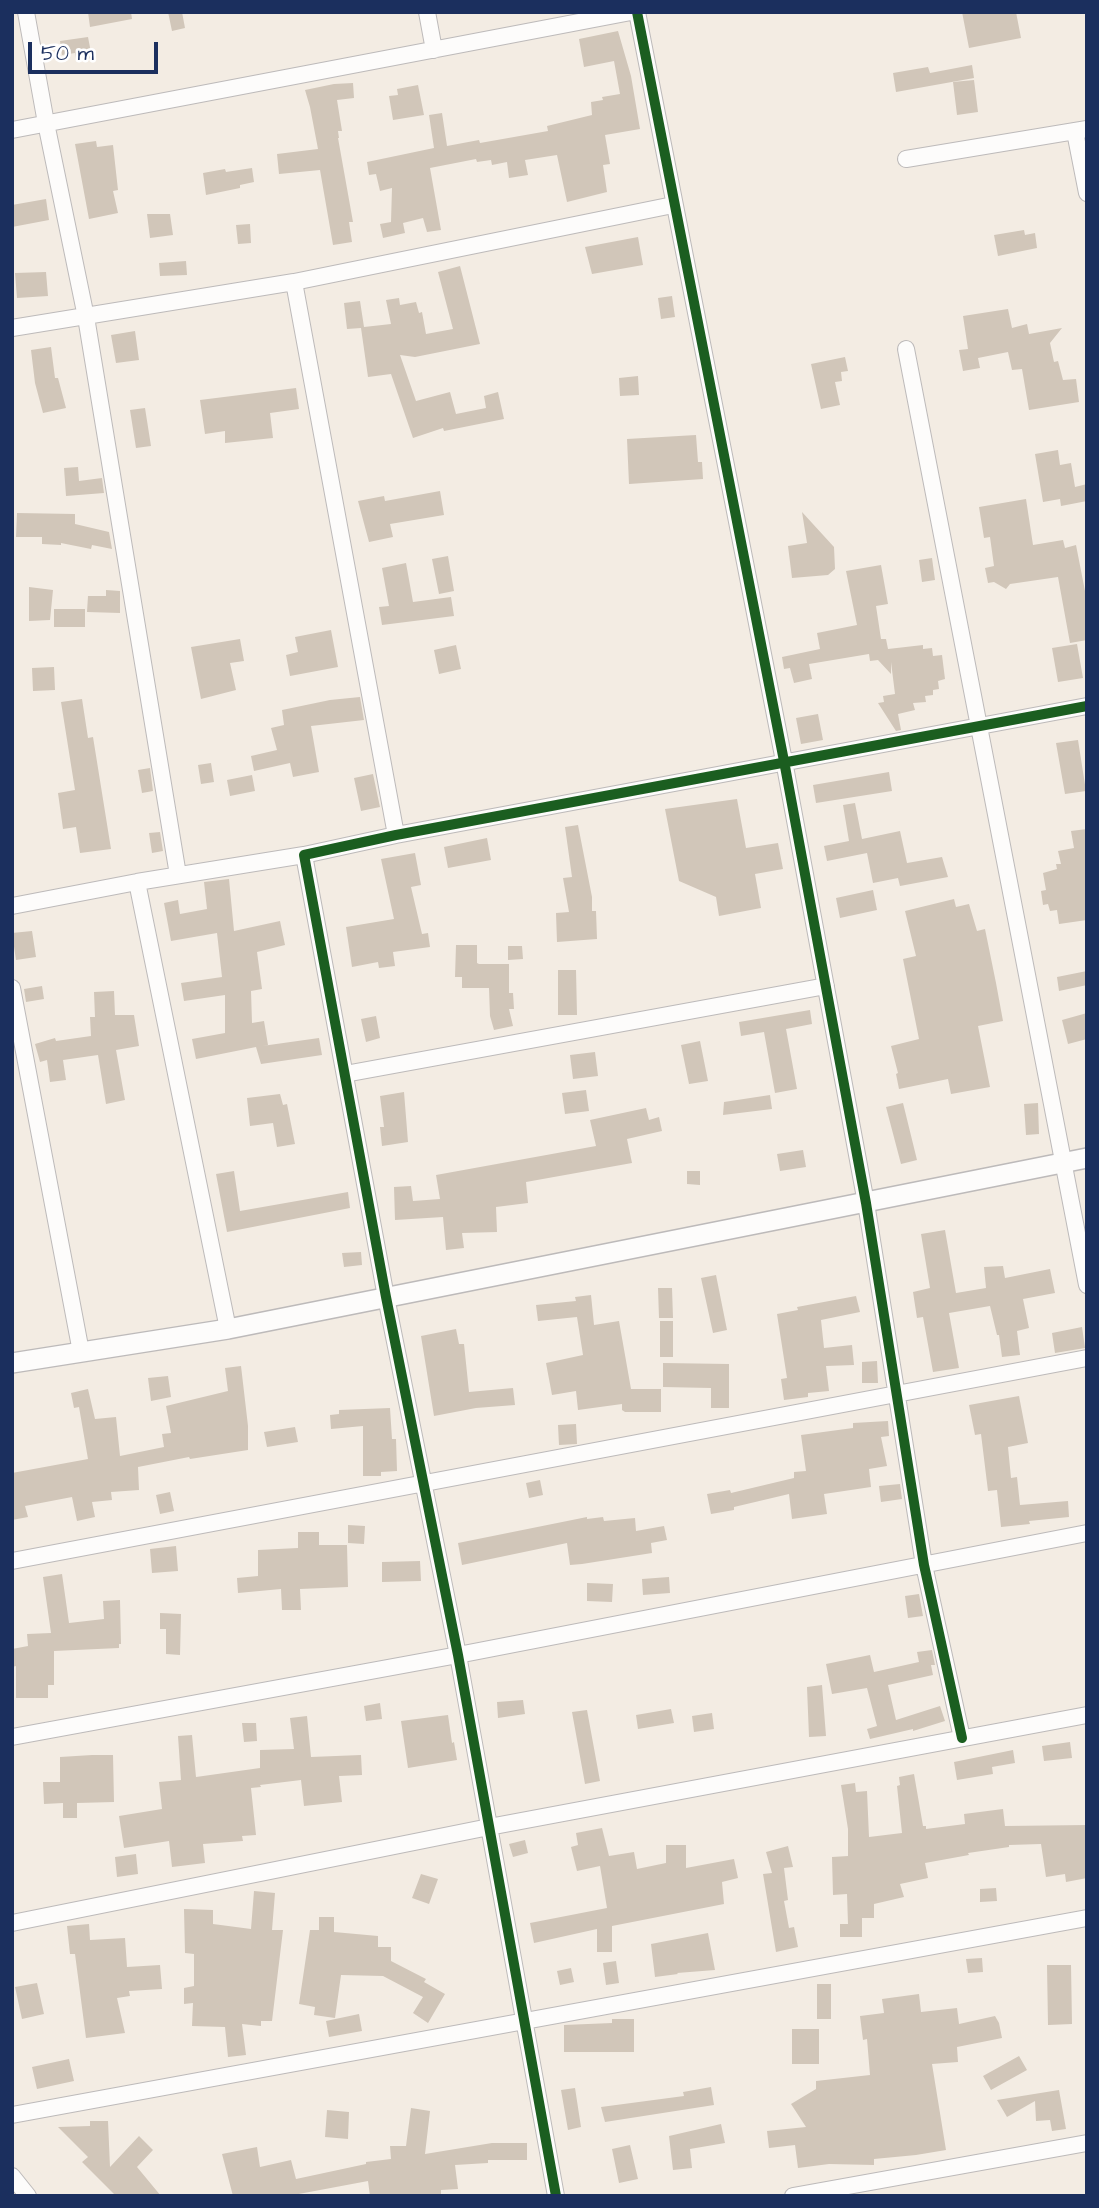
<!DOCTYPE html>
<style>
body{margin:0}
#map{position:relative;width:1099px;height:2208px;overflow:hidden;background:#f3ece3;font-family:"Architects Daughter",sans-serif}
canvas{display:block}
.frame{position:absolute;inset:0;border:14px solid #1b2f5e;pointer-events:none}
.scale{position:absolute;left:28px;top:42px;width:130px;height:32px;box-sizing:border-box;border:4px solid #1b2f5e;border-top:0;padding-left:9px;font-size:21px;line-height:24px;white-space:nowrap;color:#1b2f5e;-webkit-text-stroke:5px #fff;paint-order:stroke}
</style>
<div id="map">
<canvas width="1099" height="2208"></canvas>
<div class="frame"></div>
<div class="scale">50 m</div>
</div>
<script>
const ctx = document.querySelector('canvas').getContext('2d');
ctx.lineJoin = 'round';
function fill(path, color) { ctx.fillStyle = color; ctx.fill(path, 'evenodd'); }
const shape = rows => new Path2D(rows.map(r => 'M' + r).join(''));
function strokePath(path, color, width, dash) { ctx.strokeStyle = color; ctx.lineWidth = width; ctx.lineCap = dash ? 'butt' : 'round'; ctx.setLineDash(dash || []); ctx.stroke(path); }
fill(shape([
 [88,12,131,12,132,19,90,27],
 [168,12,182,12,185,28,172,31],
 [962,12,1016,12,1021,38,969,48],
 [618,31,631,76,640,129,605,135,610,164,603,165,607,192,567,202,557,155,525,160,528,175,509,178,507,162,492,165,491,160,477,162,476,159,430,168,441,230,427,232,423,218,403,223,405,233,383,238,380,224,391,222,392,188,380,191,376,174,369,175,367,162,434,148,429,115,442,113,447,146,479,140,480,143,548,131,547,126,592,115,591,102,603,100,602,97,620,94,614,61,584,67,579,39],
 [88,37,92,58,76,61,75,53,62,55,60,41],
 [972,65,974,78,896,92,893,73,928,67,930,73],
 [974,80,978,112,957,115,953,82],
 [353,83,354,98,337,100,342,131,338,131,339,138,338,138,353,222,349,222,352,242,333,245,320,170,279,174,277,154,318,149,310,107,305,90,334,84],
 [418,85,424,115,393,120,389,96,398,95,397,89],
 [96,141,97,147,113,145,118,190,113,191,118,213,89,219,75,144],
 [252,168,254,182,240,185,240,188,206,195,203,173,225,169,226,172],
 [46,199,49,220,12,227,12,205],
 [147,214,170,214,173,235,150,238],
 [250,224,251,243,238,244,236,225],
 [1024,230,1025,235,1035,233,1037,248,998,256,994,235],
 [638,237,643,265,592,274,585,247],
 [186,261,187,275,160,276,159,263],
 [460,266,480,344,415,357,400,355,416,401,450,392,456,414,486,408,484,396,498,392,504,419,444,431,443,428,413,438,391,374,368,377,361,328,347,329,344,303,360,301,364,327,391,324,386,300,399,298,400,305,416,302,419,313,422,312,426,334,453,329,438,272],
 [46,272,48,296,17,298,15,273],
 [672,296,675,317,661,319,658,298],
 [1008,309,1012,328,1027,324,1029,334,1062,328,1050,343,1054,362,1058,361,1063,380,1076,379,1079,402,1029,410,1022,369,1012,370,1008,352,978,358,980,368,963,371,959,350,968,349,963,316],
 [135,331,139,360,116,363,111,335],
 [51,347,55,378,58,378,66,408,43,413,35,383,31,350],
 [845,357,848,371,841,372,842,381,835,382,840,405,821,409,811,364],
 [638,376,639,395,620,396,619,378],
 [296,388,299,409,270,413,273,438,225,443,225,431,205,434,200,400],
 [145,408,151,446,136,448,130,410],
 [696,435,698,462,702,462,703,479,629,484,627,439],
 [1058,450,1060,465,1071,463,1075,487,1087,484,1087,501,1061,506,1060,499,1043,502,1035,454],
 [78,467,79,481,102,478,104,493,66,496,64,468],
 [440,491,444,515,390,524,393,537,369,542,358,501,384,496,385,501],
 [1026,499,1033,545,1063,540,1065,548,1076,545,1085,591,1087,591,1087,640,1070,643,1058,577,1010,584,1006,589,994,582,988,583,985,568,994,566,990,537,984,538,979,507],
 [802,512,834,547,835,569,828,575,792,578,788,546,807,543],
 [17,513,75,514,75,524,109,532,112,549,92,545,91,549,61,543,61,545,42,544,42,537,16,537],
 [448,556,454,591,439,594,432,559],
 [932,558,935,580,922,582,919,560],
 [406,563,413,602,451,597,454,616,382,625,379,607,389,606,382,568],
 [881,565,888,604,876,606,881,639,886,639,888,649,923,645,923,649,932,648,933,656,942,655,945,679,938,681,939,689,933,690,933,695,925,696,926,702,913,703,915,710,898,714,901,730,896,731,878,703,884,702,883,696,895,694,891,662,891,674,878,660,870,661,869,654,809,664,812,679,794,683,790,668,784,669,782,657,820,649,817,633,857,625,846,571],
 [29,587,53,590,50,620,29,621],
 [106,590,120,591,120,613,87,612,88,596,106,596],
 [54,609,85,609,85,627,54,627],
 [331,630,338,667,290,676,286,655,298,652,295,637],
 [240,639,244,661,230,663,236,690,201,699,191,647],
 [1077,644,1083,678,1058,682,1052,648],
 [456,645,461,669,439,674,434,650],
 [54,667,55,690,33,691,32,668],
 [360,697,364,720,311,726,319,772,293,777,290,763,254,771,251,756,277,750,271,728,284,725,282,710,330,700],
 [82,699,88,738,93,737,111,849,80,853,76,827,63,829,58,793,75,790,61,702],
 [818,714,823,740,801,744,796,718],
 [1078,740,1086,791,1065,794,1056,743],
 [211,763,214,782,201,784,198,765],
 [150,768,153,791,142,793,138,770],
 [889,772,892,791,816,803,813,785],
 [373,774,380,807,361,811,354,778],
 [252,775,255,791,230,796,227,780],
 [737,799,746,848,778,843,783,869,755,874,761,908,719,916,716,897,679,881,665,809],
 [855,803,862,839,900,831,907,863,942,857,948,877,900,886,898,878,873,883,867,853,827,861,824,846,849,841,843,805],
 [578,825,592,897,592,911,596,911,597,939,557,942,556,913,569,912,563,878,572,877,565,827],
 [1087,829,1087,920,1059,924,1057,910,1050,911,1048,904,1043,905,1041,891,1046,890,1043,873,1057,869,1056,864,1061,864,1058,851,1074,848,1071,831],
 [160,832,163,851,152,853,149,833],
 [487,838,491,860,448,868,444,847],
 [415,853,421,885,411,887,422,934,428,933,430,947,393,952,395,966,379,968,378,962,352,967,346,927,394,919,381,859],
 [229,879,234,931,280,921,285,945,257,952,262,989,251,991,252,1023,264,1021,268,1045,262,1046,319,1038,322,1055,261,1064,256,1047,196,1059,192,1039,225,1033,225,995,184,1001,181,983,222,977,217,933,171,941,164,903,178,900,180,914,207,909,204,882],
 [873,890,877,910,840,918,836,898],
 [954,899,956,907,969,904,977,931,985,929,996,983,1003,1021,978,1026,990,1087,951,1094,948,1079,899,1089,896,1074,898,1073,891,1046,919,1039,903,959,916,956,905,911],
 [32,931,36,957,16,960,12,933],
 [456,945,477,945,477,963,479,964,509,964,509,993,513,993,514,1009,509,1009,513,1026,494,1030,490,1016,489,988,462,988,462,977,455,977],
 [508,946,522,946,523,959,508,960],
 [558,970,576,970,577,1015,558,1015],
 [1087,971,1087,985,1059,991,1057,977],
 [42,986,44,999,26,1002,24,989],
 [114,991,115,1015,134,1015,139,1046,116,1050,125,1100,106,1104,98,1055,63,1060,66,1080,50,1082,47,1060,40,1062,35,1044,55,1038,56,1041,91,1036,90,1017,95,1017,94,992],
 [810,1010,812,1024,786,1029,797,1089,775,1093,764,1032,741,1036,739,1022],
 [1087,1013,1087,1039,1068,1044,1062,1020],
 [376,1016,380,1038,366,1042,361,1019],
 [700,1041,708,1081,689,1084,681,1045],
 [595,1052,598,1076,573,1079,570,1055],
 [586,1090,589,1111,565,1114,562,1093],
 [404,1092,408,1142,382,1146,380,1127,384,1127,380,1096],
 [280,1094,283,1105,287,1104,295,1144,277,1147,273,1123,250,1126,247,1098],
 [770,1095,772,1109,723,1115,724,1102],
 [903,1103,917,1160,901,1164,886,1107],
 [1038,1103,1039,1134,1026,1135,1024,1104],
 [646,1108,649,1120,659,1117,662,1131,627,1139,632,1163,526,1182,528,1203,496,1207,497,1232,462,1233,464,1248,446,1250,443,1217,395,1220,394,1187,411,1186,413,1201,440,1199,436,1175,596,1146,590,1120],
 [803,1150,806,1167,780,1171,777,1154],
 [234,1171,240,1211,348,1192,350,1208,227,1232,216,1174],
 [687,1171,700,1171,700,1185,687,1184],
 [945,1230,956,1293,986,1288,984,1267,1003,1266,1005,1278,1050,1269,1055,1293,1023,1299,1029,1328,1017,1331,1020,1355,1002,1357,999,1335,997,1335,990,1306,949,1313,959,1368,933,1372,923,1317,917,1318,913,1292,930,1288,921,1234],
 [361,1252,362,1265,344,1267,342,1253],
 [716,1275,727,1330,713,1333,701,1278],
 [658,1288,672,1288,673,1318,659,1318],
 [591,1295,594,1325,619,1321,631,1389,661,1389,661,1412,625,1412,622,1410,622,1404,578,1410,576,1391,552,1395,546,1363,583,1355,577,1317,538,1321,536,1305,576,1301,575,1297],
 [856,1296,860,1312,821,1320,824,1348,852,1345,854,1365,826,1366,829,1391,808,1393,808,1397,784,1400,781,1379,787,1378,777,1314,798,1310,797,1307],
 [660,1321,673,1321,673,1357,660,1357],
 [1082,1327,1085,1348,1055,1353,1052,1333],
 [456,1329,459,1344,464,1344,469,1392,513,1388,515,1405,476,1408,434,1416,421,1336],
 [877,1361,878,1383,862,1383,862,1362],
 [663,1363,729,1364,729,1408,711,1408,711,1388,663,1387],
 [241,1366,248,1426,248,1450,190,1459,189,1457,138,1467,139,1490,111,1492,112,1500,92,1502,95,1517,77,1521,72,1497,25,1506,28,1517,12,1520,12,1473,88,1459,79,1407,74,1408,71,1393,88,1389,95,1419,116,1417,120,1456,164,1447,162,1434,171,1433,166,1406,228,1391,225,1368],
 [168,1376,171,1397,151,1401,148,1378],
 [1019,1396,1028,1443,1008,1447,1011,1478,1017,1477,1020,1505,1068,1501,1069,1517,1029,1521,1030,1524,1001,1527,997,1490,988,1491,981,1434,975,1435,969,1405],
 [390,1408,392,1439,396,1439,397,1471,381,1472,381,1476,363,1476,363,1426,331,1429,330,1415,339,1414,339,1410],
 [888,1421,889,1436,881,1437,887,1466,869,1469,871,1487,824,1494,827,1514,792,1519,789,1494,734,1507,734,1510,711,1514,707,1494,730,1490,731,1493,794,1478,794,1472,806,1471,801,1435,853,1428,853,1423],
 [576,1424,577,1444,559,1445,558,1425],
 [295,1427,298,1442,267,1447,264,1432],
 [540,1480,543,1495,529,1498,526,1483],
 [900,1484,902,1499,881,1502,879,1486],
 [170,1492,174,1511,160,1514,156,1495],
 [587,1517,587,1519,603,1517,604,1521,635,1518,636,1531,664,1526,667,1540,651,1543,652,1553,582,1564,570,1565,567,1543,462,1565,458,1543],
 [348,1525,365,1526,364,1544,348,1543],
 [298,1532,319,1532,319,1545,347,1545,348,1587,300,1589,301,1610,282,1610,281,1589,238,1593,237,1578,258,1576,258,1550,298,1548],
 [176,1546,178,1571,152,1573,150,1549],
 [420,1561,421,1581,382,1582,382,1562],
 [62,1574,69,1623,104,1619,103,1601,120,1600,121,1644,119,1644,119,1648,54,1651,54,1685,48,1685,48,1698,16,1698,16,1666,12,1667,12,1649,28,1646,27,1634,51,1633,43,1577],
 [669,1577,670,1593,643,1595,642,1579],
 [587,1583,613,1584,612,1602,587,1601],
 [919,1594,923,1616,908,1618,905,1596],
 [160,1613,181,1614,180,1655,166,1654,166,1629,160,1629],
 [932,1650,935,1665,931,1665,933,1675,888,1685,896,1720,940,1706,945,1721,913,1731,913,1729,870,1739,867,1729,877,1726,867,1688,832,1694,826,1664,870,1655,874,1672,919,1662,917,1652],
 [822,1685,826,1736,809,1737,807,1687],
 [523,1700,525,1714,498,1718,497,1702],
 [380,1703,382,1719,366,1721,364,1706],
 [671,1709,674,1723,638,1729,636,1715],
 [587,1710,600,1781,585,1784,572,1712],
 [712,1713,714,1729,694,1732,692,1716],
 [448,1715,452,1743,454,1742,457,1760,408,1768,401,1721],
 [307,1716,311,1757,361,1755,362,1775,339,1776,342,1802,304,1806,301,1780,260,1785,261,1787,251,1788,256,1835,242,1836,243,1841,203,1844,205,1863,172,1867,169,1841,124,1848,119,1816,162,1809,159,1782,181,1780,178,1736,192,1735,196,1777,260,1768,260,1750,294,1749,290,1718],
 [242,1723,256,1723,257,1741,244,1742],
 [1070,1742,1072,1758,1044,1761,1042,1746],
 [1013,1750,1015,1763,992,1767,993,1774,957,1780,954,1762],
 [92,1755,113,1755,114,1802,77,1803,77,1818,63,1818,63,1803,44,1804,43,1782,60,1782,60,1757],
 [914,1774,923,1826,926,1826,926,1829,965,1824,964,1814,1003,1809,1005,1826,1087,1825,1087,1878,1066,1882,1065,1874,1046,1877,1041,1844,1009,1845,1009,1847,968,1853,969,1855,925,1863,928,1878,900,1884,904,1897,874,1904,874,1918,862,1918,862,1937,840,1937,840,1924,848,1924,847,1894,833,1895,832,1857,848,1856,848,1829,841,1785,855,1783,856,1792,867,1791,869,1837,902,1833,897,1786,900,1785,899,1777],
 [602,1828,609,1856,634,1852,637,1869,666,1863,666,1845,686,1845,686,1868,734,1859,738,1878,722,1882,724,1904,612,1926,612,1952,597,1952,597,1929,534,1943,530,1923,607,1908,600,1866,577,1871,571,1847,578,1845,576,1833],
 [525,1840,528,1853,513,1857,509,1844],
 [788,1846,793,1867,784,1868,788,1900,784,1901,789,1928,794,1927,798,1947,776,1952,763,1874,772,1873,766,1852],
 [136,1854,138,1874,117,1877,115,1857],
 [421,1874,438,1879,429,1904,412,1898],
 [996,1888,997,1901,980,1902,980,1889],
 [254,1891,275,1893,272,1930,283,1930,272,2021,261,2021,261,2026,242,2024,246,2055,228,2057,225,2027,192,2026,193,2003,184,2004,184,1988,194,1986,194,1954,185,1953,184,1909,213,1910,213,1924,251,1929],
 [319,1917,334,1917,334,1932,378,1936,378,1947,391,1947,391,1961,426,1979,424,1982,445,1994,428,2023,413,2013,423,1997,383,1976,341,1975,335,2018,314,2015,315,2007,299,2004,310,1930,319,1930],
 [89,1924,90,1940,125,1938,127,1967,160,1965,162,1989,129,1991,130,1996,117,1998,125,2033,86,2038,75,1954,70,1954,67,1926],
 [708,1933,715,1970,677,1973,678,1974,655,1977,651,1944],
 [982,1958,983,1972,968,1973,966,1959],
 [616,1961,619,1983,606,1985,603,1963],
 [1047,1965,1071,1965,1072,2024,1048,2025],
 [571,1968,574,1982,560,1985,557,1971],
 [37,1983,44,2014,22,2019,15,1987],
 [817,1984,831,1984,831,2019,817,2019],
 [919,1994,921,2012,957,2008,959,2024,995,2016,999,2023,1002,2038,957,2047,958,2062,932,2064,946,2150,916,2155,874,2159,874,2165,829,2164,798,2168,795,2145,769,2148,767,2131,806,2127,791,2104,816,2089,816,2081,870,2075,867,2039,863,2040,860,2016,884,2013,882,1999],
 [359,2014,362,2031,329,2037,326,2021],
 [612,2019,634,2019,634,2052,564,2052,564,2025,612,2023],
 [792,2029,819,2029,819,2064,792,2064],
 [1019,2056,1027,2070,991,2090,983,2076],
 [69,2059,74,2081,37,2089,32,2067],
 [711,2087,714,2105,605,2122,601,2107,684,2096,683,2092],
 [575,2088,581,2127,568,2130,561,2090],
 [1059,2090,1066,2129,1052,2131,1050,2120,1036,2121,1035,2101,1007,2117,997,2100],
 [411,2108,430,2111,425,2154,492,2143,527,2143,527,2160,488,2160,488,2163,455,2165,458,2189,441,2190,441,2196,370,2196,368,2181,288,2196,233,2196,222,2154,257,2147,260,2167,291,2160,296,2179,366,2164,366,2162,391,2159,390,2146,406,2146],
 [327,2110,349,2112,348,2139,325,2137],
 [90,2121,108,2121,110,2167,139,2136,153,2150,137,2167,161,2196,116,2196,82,2162,88,2157,58,2127,90,2126],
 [721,2124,725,2143,690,2149,692,2168,673,2170,669,2136],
 [630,2145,638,2179,619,2183,612,2149]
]), '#d1c6b9');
const minor = shape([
 [26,12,46,123,86,317,178,875],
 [427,12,434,50],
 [637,12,784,761,866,1203,924,1565,962,1738],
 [12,130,631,12],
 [1075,132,1087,193],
 [906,159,1087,129],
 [294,282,396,835],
 [12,328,294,282,673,205],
 [906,349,1087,1285],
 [137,882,228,1329],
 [12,906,137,882,304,855],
 [12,988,81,1352],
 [345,1074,826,986],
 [12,1561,1087,1358],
 [12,1737,458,1655,1087,1533],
 [12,1923,489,1827,1087,1715],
 [12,2115,1087,1918],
 [12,2176,28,2196],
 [556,2196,458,1655,386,1297,304,855,396,835,1087,706],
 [793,2196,1087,2143]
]);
const tertiary = shape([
 [12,1363,228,1329,1087,1158]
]);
strokePath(minor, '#bdbaba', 18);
strokePath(tertiary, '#bdbaba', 22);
strokePath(minor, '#fdfcfb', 16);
strokePath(tertiary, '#fdfcfb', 19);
strokePath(shape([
 [637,12,784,761,866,1203,924,1565,962,1738],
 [556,2196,458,1655,386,1297,304,855,396,835,1087,706]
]), '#1b5e20', 10);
</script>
